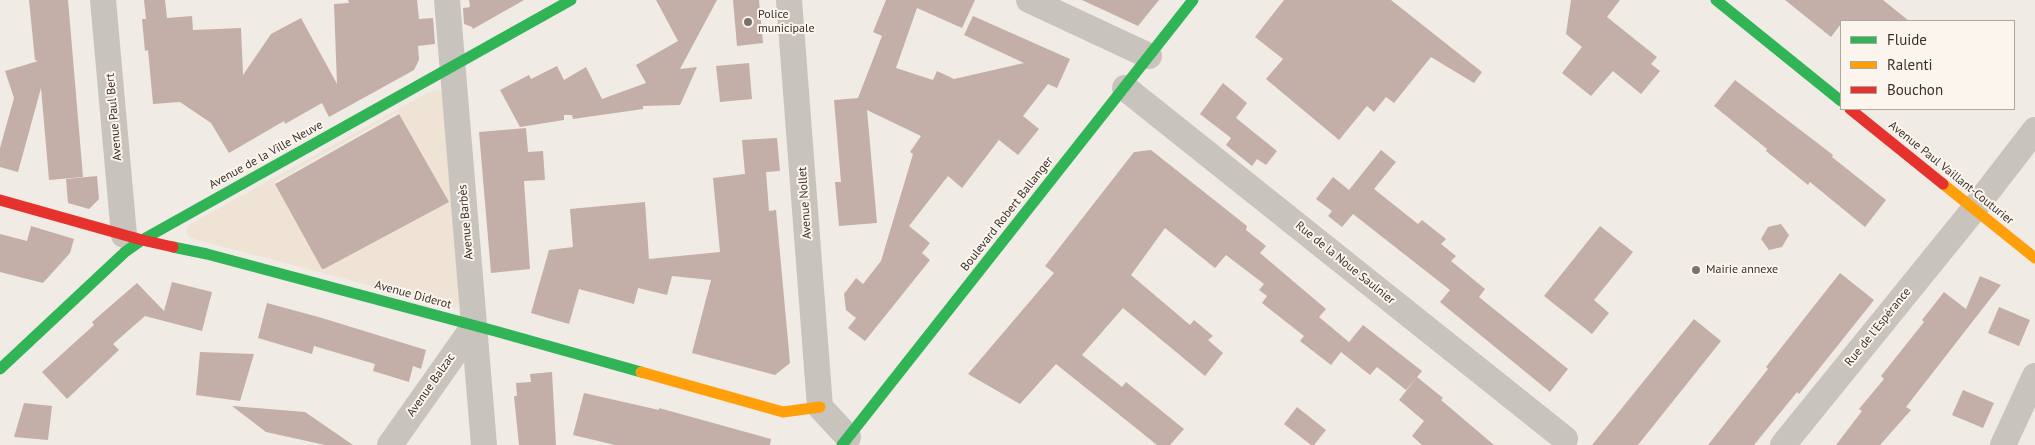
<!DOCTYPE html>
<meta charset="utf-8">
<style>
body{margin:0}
#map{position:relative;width:2035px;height:445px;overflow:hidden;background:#f0ebe5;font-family:"PT Sans",sans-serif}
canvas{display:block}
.legend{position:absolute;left:1840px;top:20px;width:175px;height:90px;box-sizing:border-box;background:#fbf5ee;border:1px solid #aea6a0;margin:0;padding:6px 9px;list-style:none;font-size:15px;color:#3b302b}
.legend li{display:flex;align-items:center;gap:10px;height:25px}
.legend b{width:25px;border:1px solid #aea6a0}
</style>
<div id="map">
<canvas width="2035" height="445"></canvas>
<ul class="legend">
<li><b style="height:6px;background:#30b455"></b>Fluide</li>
<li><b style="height:6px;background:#ff9f0a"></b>Ralenti</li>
<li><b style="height:6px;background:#e5322d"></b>Bouchon</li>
</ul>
</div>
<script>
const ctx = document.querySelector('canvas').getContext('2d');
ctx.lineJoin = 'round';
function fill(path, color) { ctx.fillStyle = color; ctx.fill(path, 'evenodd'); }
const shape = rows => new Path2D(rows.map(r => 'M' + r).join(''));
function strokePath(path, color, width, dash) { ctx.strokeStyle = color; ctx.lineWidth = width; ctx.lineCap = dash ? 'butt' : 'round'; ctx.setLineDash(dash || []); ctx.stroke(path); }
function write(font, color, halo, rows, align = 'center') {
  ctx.font = font + ' "PT Sans",sans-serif'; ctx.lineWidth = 4; ctx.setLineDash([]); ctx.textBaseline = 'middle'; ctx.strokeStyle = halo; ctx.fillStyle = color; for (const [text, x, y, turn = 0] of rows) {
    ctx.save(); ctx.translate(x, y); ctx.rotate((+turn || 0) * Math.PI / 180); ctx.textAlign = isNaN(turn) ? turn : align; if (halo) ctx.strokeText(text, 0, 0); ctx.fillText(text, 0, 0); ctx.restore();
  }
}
fill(shape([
 [438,90,442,94,461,302,456,308,190,238,187,234,187,226,427,93],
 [398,112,448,202,323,270,274,182]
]), '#eee3d5');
fill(shape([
 [29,0,68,0,83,177,49,180,41,88,18,172,0,167,0,148,14,98,5,71,38,61,35,60],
 [144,0,165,0,167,18,192,16,193,30,241,28,243,75,271,34,301,18,337,84,334,4,349,3,348,0,417,0,419,19,433,18,435,44,418,46,419,60,414,70,329,117,322,103,285,124,284,121,229,153,211,123,180,102,153,104,148,50,145,51,142,19,146,19],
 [469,0,524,0,473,29,472,27,464,24,463,8,470,7],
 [656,0,717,0,680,69,697,67,680,105,643,106,643,109,573,119,572,115,564,115,564,120,520,127,500,90,529,75,531,79,557,66,564,80,586,67,602,99,646,83,636,65,678,41],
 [733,0,759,0,763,43,737,46],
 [886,0,975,0,962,28,917,8,896,68,933,80,937,71,954,79,1024,63,964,35,973,16,1070,59,1057,88,1048,84,1023,116,1039,129,1018,155,999,140,962,188,948,176,909,226,930,243,922,253,930,260,865,341,848,328,856,318,846,310,844,294,856,278,863,284,881,261,913,154,910,152,921,136,867,110,877,223,839,226,835,182,841,182,834,100,858,98,882,36,873,32],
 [1082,0,1159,0,1138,26],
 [1284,0,1391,0,1482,72,1474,83,1431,57,1394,103,1386,97,1374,112,1367,106,1339,140,1266,79,1283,59,1255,37],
 [1571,0,1620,0,1607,17,1657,57,1651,64,1660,71,1641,94,1613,71,1591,96,1562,73,1582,47,1566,34],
 [1785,0,1883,0,1909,21,1841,21,1841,24,1831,37],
 [749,63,752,99,720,102,716,66],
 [1735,80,1833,155,1832,157,1886,200,1865,227,1810,182,1808,185,1766,151,1767,149,1714,106],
 [1223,83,1247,103,1236,118,1277,151,1266,165,1257,159,1252,166,1226,145,1231,138,1200,114],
 [399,114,449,202,324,269,322,269,275,184],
 [526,128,528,152,543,151,545,180,524,181,530,269,491,273,479,132],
 [777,138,780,171,766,172,769,211,776,210,790,363,775,375,692,353,711,280,672,276,667,295,638,288,634,304,579,289,569,324,531,313,549,250,573,247,570,209,645,202,649,259,720,252,713,178,745,174,742,140],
 [1151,150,1247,226,1246,230,1266,246,1260,253,1326,309,1319,317,1349,342,1345,347,1363,325,1422,371,1406,390,1377,367,1370,375,1341,352,1331,365,1300,341,1304,336,1262,303,1267,296,1259,290,1264,284,1226,255,1215,268,1165,228,1131,275,1190,325,1194,320,1213,336,1208,340,1223,353,1205,376,1123,308,1082,355,1122,387,1126,382,1184,429,1170,445,1157,445,1056,364,1020,404,968,374,1054,273,1045,266,1134,152],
 [1381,150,1396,162,1374,189,1418,224,1422,220,1446,239,1441,244,1456,256,1451,261,1485,289,1479,297,1568,369,1550,392,1440,302,1450,290,1353,214,1342,227,1328,216,1332,211,1316,199,1333,177,1349,190],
 [97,176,99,199,89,209,68,203,66,179],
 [1781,224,1789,235,1782,247,1769,250,1761,239,1768,227],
 [31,226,74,239,70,253,43,283,0,272,0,234,27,241],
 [1600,226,1633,252,1594,300,1609,313,1592,334,1544,296],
 [1840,273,1874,300,1799,394,1797,392,1754,445,1708,445,1768,369,1766,367],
 [1980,276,2001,285,1906,407,1911,410,1880,445,1836,445,1862,411,1859,409,1884,379,1881,376,1924,322,1922,320,1944,292,1966,309],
 [172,282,212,292,202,331,145,316,113,344,119,350,67,399,42,372,94,325,92,322,137,283,164,311],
 [267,303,322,318,426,350,421,369,413,366,409,382,373,371,375,364,314,346,312,354,258,338],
 [1999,307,2030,320,2019,346,1988,333],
 [1694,319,1721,341,1638,445,1592,445],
 [200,352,254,354,240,401,196,395],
 [552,372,556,445,519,445,514,396,517,396,516,383,531,382,530,374],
 [1417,377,1443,398,1441,400,1494,445,1422,445,1412,436,1424,421,1399,400],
 [1963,390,1994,403,1983,428,1952,415],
 [584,393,659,410,659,408,771,439,770,445,615,445,573,435],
 [24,403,52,406,48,440,14,437],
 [232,406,305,412,353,445,325,445,266,432],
 [1297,407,1326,430,1314,445,1311,445,1284,424]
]), '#c3afa7');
strokePath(shape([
 [103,0,124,235],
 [447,0,484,445],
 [789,0,820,407,848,437],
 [1029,0,1149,56],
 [1125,88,1565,439],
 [390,445,474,326],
 [1783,445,1967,218,2035,130],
 [2003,445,2035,376]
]), '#c9c3be', 26);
strokePath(shape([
 [1716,0,1841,101],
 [173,247,207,254,495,331,641,372],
 [0,369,125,252,142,240,571,0],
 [842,445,1193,0]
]), '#30b455', 11);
strokePath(shape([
 [1943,184,2035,258],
 [641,372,783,412,820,407]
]), '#ff9f0a', 11);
strokePath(shape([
 [1850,109,1943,184],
 [0,200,142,240,173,247]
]), '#e5322d', 11);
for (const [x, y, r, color] of [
 [748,22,5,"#7a716c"],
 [1696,270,5,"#7a716c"]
]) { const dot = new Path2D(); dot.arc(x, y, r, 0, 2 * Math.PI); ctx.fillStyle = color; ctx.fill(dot); strokePath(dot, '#fbf5ee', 2); }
write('12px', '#3b302b', '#fbf5ee', [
 ["Police",758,15],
 ["municipale",758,29],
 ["Mairie annexe",1706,270]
], 'left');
write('12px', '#3b302b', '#fbf5ee', [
 ["Avenue Paul Bert",114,117,-95],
 ["Avenue de la Ville Neuve",266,155,-29],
 ["Avenue Paul Vaillant-Couturier",1951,173,39],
 ["Avenue Nollet",805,203,-94],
 ["Boulevard Robert Ballanger",1007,214,-52],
 ["Avenue Barbès",466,222,-95],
 ["Rue de la Noue Saulnier",1345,263,39],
 ["Avenue Diderot",413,295,15],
 ["Rue de l'Espérance",1878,327,-51],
 ["Avenue Balzac",431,385,-55]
]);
</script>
